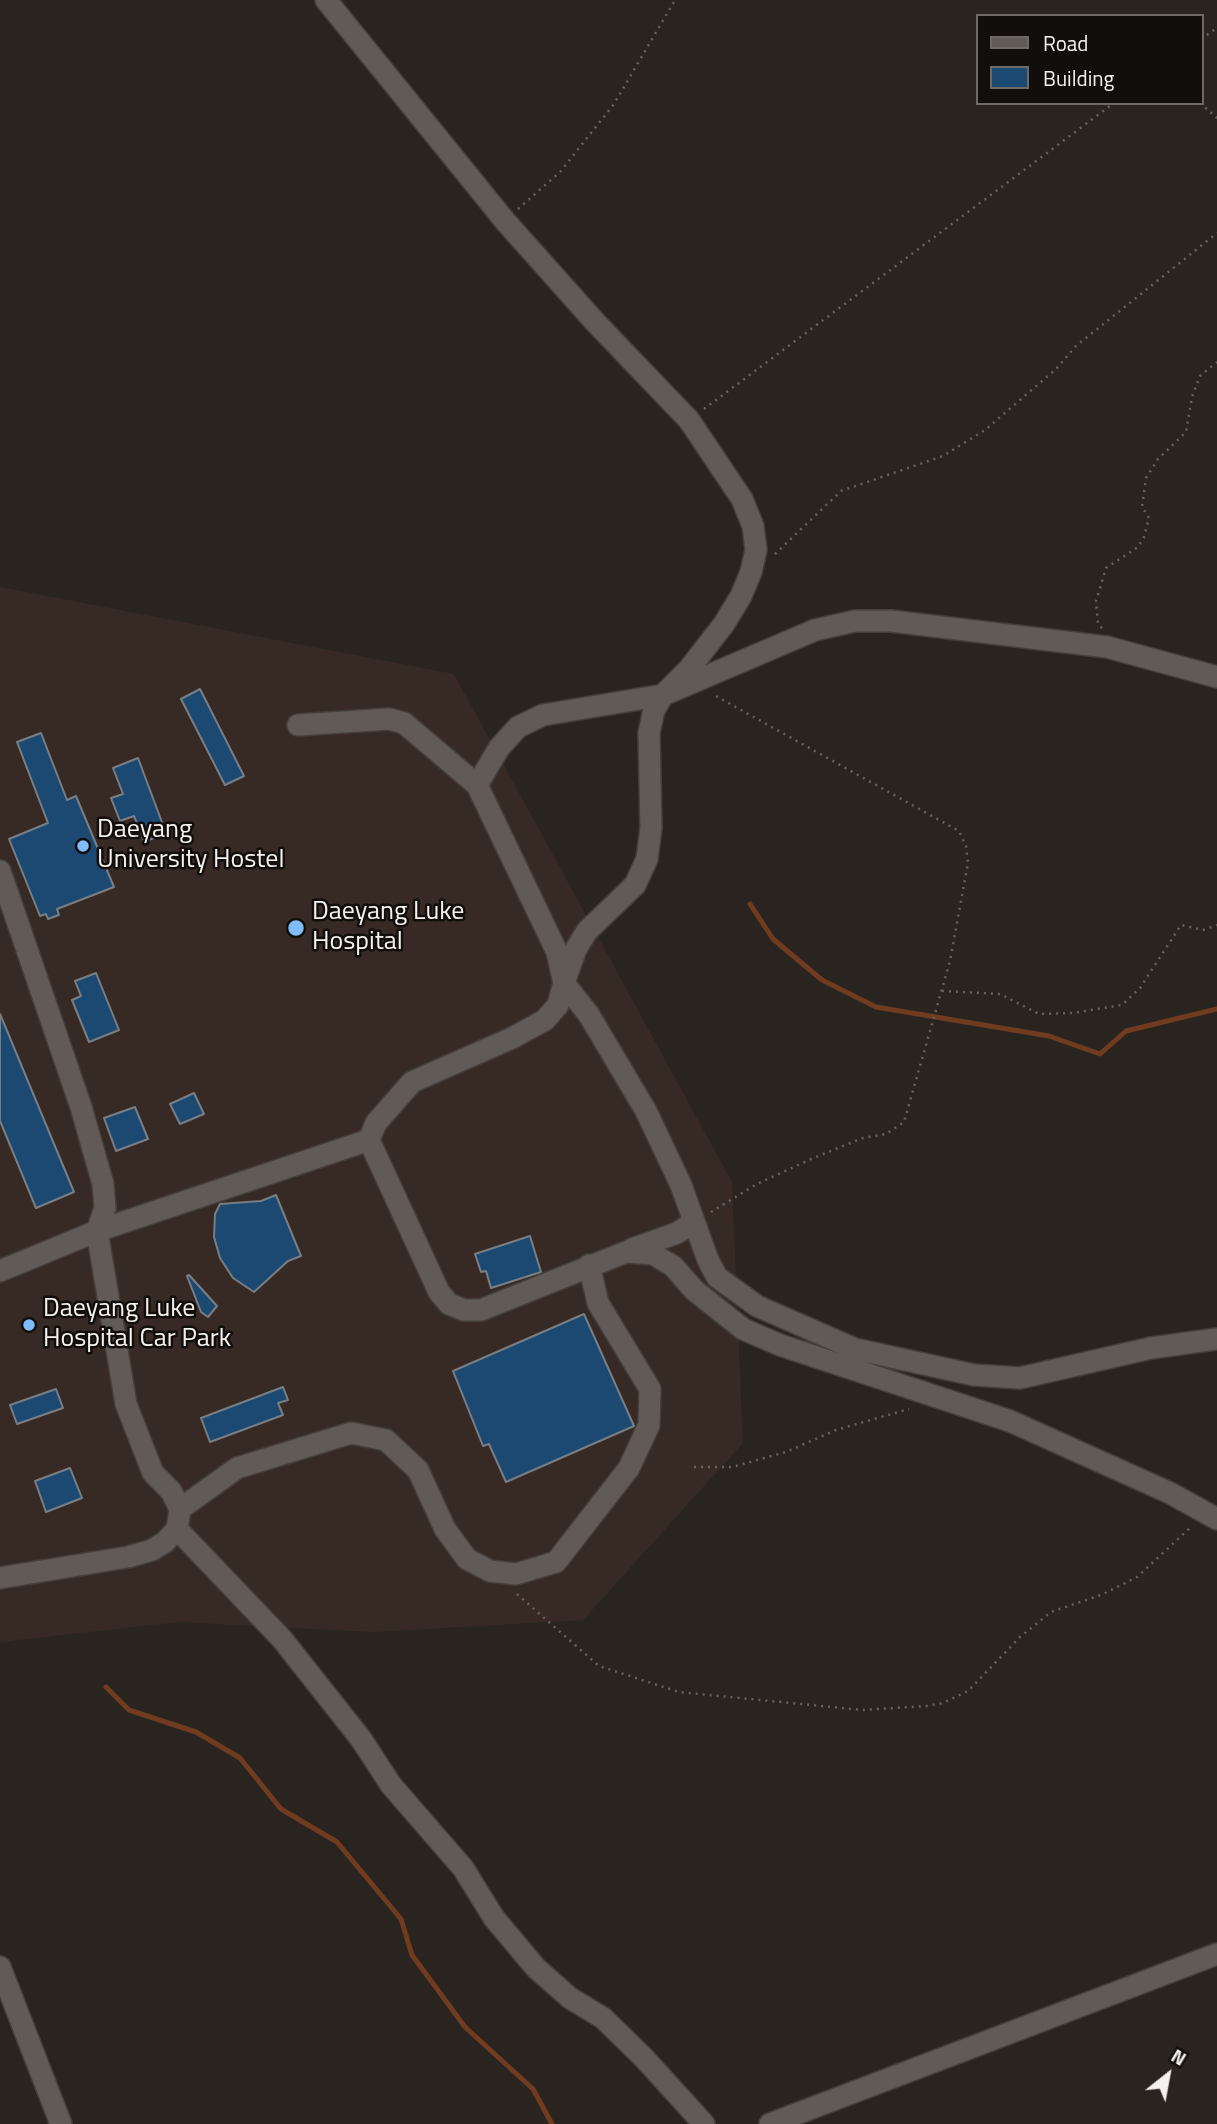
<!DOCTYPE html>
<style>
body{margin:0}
#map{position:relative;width:1217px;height:2124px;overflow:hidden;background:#2a2421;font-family:"Titillium Web",sans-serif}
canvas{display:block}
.legend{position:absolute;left:976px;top:14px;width:228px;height:91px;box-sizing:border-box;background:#110e0c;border:2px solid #6c6967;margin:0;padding:9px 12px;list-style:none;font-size:21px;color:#f5f1ef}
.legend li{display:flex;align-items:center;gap:14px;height:35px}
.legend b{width:35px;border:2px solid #6c6967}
.north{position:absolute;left:1133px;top:2040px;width:70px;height:70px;-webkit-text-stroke:5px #110e0c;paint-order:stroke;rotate:31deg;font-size:19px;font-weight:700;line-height:28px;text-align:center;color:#f5f1ef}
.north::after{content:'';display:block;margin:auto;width:24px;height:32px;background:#f5f1ef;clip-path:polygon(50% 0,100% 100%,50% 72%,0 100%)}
</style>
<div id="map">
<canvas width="1217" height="2124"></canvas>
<ul class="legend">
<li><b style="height:9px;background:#625a57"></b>Road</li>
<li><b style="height:19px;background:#1c4972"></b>Building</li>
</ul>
<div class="north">N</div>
</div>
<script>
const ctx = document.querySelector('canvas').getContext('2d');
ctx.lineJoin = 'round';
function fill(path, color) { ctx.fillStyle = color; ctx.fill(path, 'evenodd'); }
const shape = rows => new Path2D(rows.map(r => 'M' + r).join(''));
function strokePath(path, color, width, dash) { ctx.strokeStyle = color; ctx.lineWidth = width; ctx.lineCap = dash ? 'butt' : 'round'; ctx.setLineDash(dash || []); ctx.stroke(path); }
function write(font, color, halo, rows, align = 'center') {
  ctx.font = font + ' "Titillium Web",sans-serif'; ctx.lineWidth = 5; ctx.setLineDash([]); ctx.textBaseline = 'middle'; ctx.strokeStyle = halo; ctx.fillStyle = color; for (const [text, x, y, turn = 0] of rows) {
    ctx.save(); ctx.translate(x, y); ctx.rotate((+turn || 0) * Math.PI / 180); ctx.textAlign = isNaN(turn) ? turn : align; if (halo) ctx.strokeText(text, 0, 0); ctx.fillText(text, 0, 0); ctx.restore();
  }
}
fill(shape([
 [0,587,454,674,732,1182,743,1443,583,1620,374,1632,178,1622,0,1642]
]), '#372a25');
strokePath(shape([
 [750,904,773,939,822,980,876,1007,1049,1036,1100,1054,1126,1031,1217,1009],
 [106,1687,129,1710,196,1732,240,1758,281,1809,337,1842,401,1919,412,1955,465,2027,533,2089,552,2124]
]), '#703b1f', 5);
const building = shape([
 [200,689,244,776,225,785,181,699,200,689],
 [41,733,67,800,76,796,114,887,57,909,59,915,48,919,46,914,40,916,9,839,48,823,17,742,41,733],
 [138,758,166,833,144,842,134,816,120,821,111,798,123,794,113,768,138,758],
 [96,973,119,1030,89,1042,72,1000,81,996,75,981,96,973],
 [0,1014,74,1192,36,1208,0,1121,0,1014],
 [194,1093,204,1114,180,1124,170,1104,194,1093],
 [135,1107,148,1139,116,1151,104,1118,135,1107],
 [276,1195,301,1256,288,1261,254,1292,233,1278,220,1258,214,1237,215,1214,220,1204,261,1201,276,1195],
 [530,1236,541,1272,491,1288,486,1271,481,1272,475,1254,530,1236],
 [189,1275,217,1306,208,1317,201,1312,187,1276,189,1275],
 [584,1314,634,1426,506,1482,489,1444,483,1446,453,1371,584,1314],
 [283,1387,288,1400,278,1403,283,1415,210,1442,201,1418,283,1387],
 [56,1389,63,1408,17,1424,10,1405,56,1389],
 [70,1468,82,1498,46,1512,35,1481,70,1468]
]);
fill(building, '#1c4972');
strokePath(building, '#787e83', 2);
const minor = shape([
 [326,0,505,221,596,323,689,420,742,499,753,526,756,550,751,572,741,596,724,624,689,669,663,695,654,710,649,733,651,828,647,859,635,885,587,931,576,949,564,983,589,1015,646,1111,681,1185,708,1260,717,1277,757,1306,855,1349,974,1375,1020,1378,1151,1348,1217,1339],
 [298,725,389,719,404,723,477,785],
 [0,871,81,1107,103,1184,105,1208,97,1231,0,1271],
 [369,1140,376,1123,412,1082,512,1038,545,1020,558,1005,564,983,557,952,477,785,499,748,518,727,543,715,663,695,815,630,855,621,891,621,1107,647,1217,677],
 [369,1140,439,1292,449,1304,464,1310,481,1310,626,1252,653,1254,673,1266,694,1290,743,1329,780,1345,1010,1421,1170,1493,1217,1519],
 [632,1249,677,1233,694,1222],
 [180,1509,237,1468,351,1433,386,1440,418,1470,445,1529,467,1559,490,1571,516,1574,556,1562,629,1468,649,1425,650,1389,598,1303,589,1265],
 [177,1529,282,1639,361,1739,391,1785,463,1868,494,1918,536,1968,570,1998,603,2018,644,2058,704,2124],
 [0,1578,128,1557,152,1550,165,1542,177,1529,180,1509,171,1491,153,1473,126,1404,97,1231,369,1140],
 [0,1967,61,2124],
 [770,2124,1217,1954]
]);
strokePath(minor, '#453f3c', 24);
strokePath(shape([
 [1201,39,1217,28],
 [1200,103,1217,118],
 [518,209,560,172,614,104,675,0],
 [704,409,1114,103],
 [775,554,841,491,943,456,985,430,1056,369,1076,346,1217,233],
 [1102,628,1098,624,1096,601,1106,568,1138,547,1144,537,1149,518,1142,507,1146,478,1158,459,1186,432,1192,397,1200,376,1217,362],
 [942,991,1000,994,1039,1014,1073,1013,1122,1005,1140,988,1181,925,1203,930,1217,925],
 [711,1212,757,1184,811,1159,863,1138,886,1134,904,1122,950,961,968,863,966,846,959,831,714,695],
 [694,1467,732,1467,786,1452,836,1430,909,1409],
 [517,1594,599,1666,679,1692,862,1710,927,1706,943,1703,968,1691,1020,1637,1051,1612,1101,1595,1137,1577,1192,1526]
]), '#67625f', 2.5, [2, 5]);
strokePath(minor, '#625a57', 21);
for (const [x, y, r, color] of [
 [83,846,7,"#7fbdfa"],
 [296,928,9,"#7fbdfa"],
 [29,1325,7,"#7fbdfa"]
]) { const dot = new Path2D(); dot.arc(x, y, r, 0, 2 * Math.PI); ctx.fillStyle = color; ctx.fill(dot); strokePath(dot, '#110e0c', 2.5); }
write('26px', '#f5f1ef', '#110e0c', [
 ["Daeyang",97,831],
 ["University Hostel",97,861],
 ["Daeyang Luke",312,913],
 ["Hospital",312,943],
 ["Daeyang Luke",43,1310],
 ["Hospital Car Park",43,1340]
], 'left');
</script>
